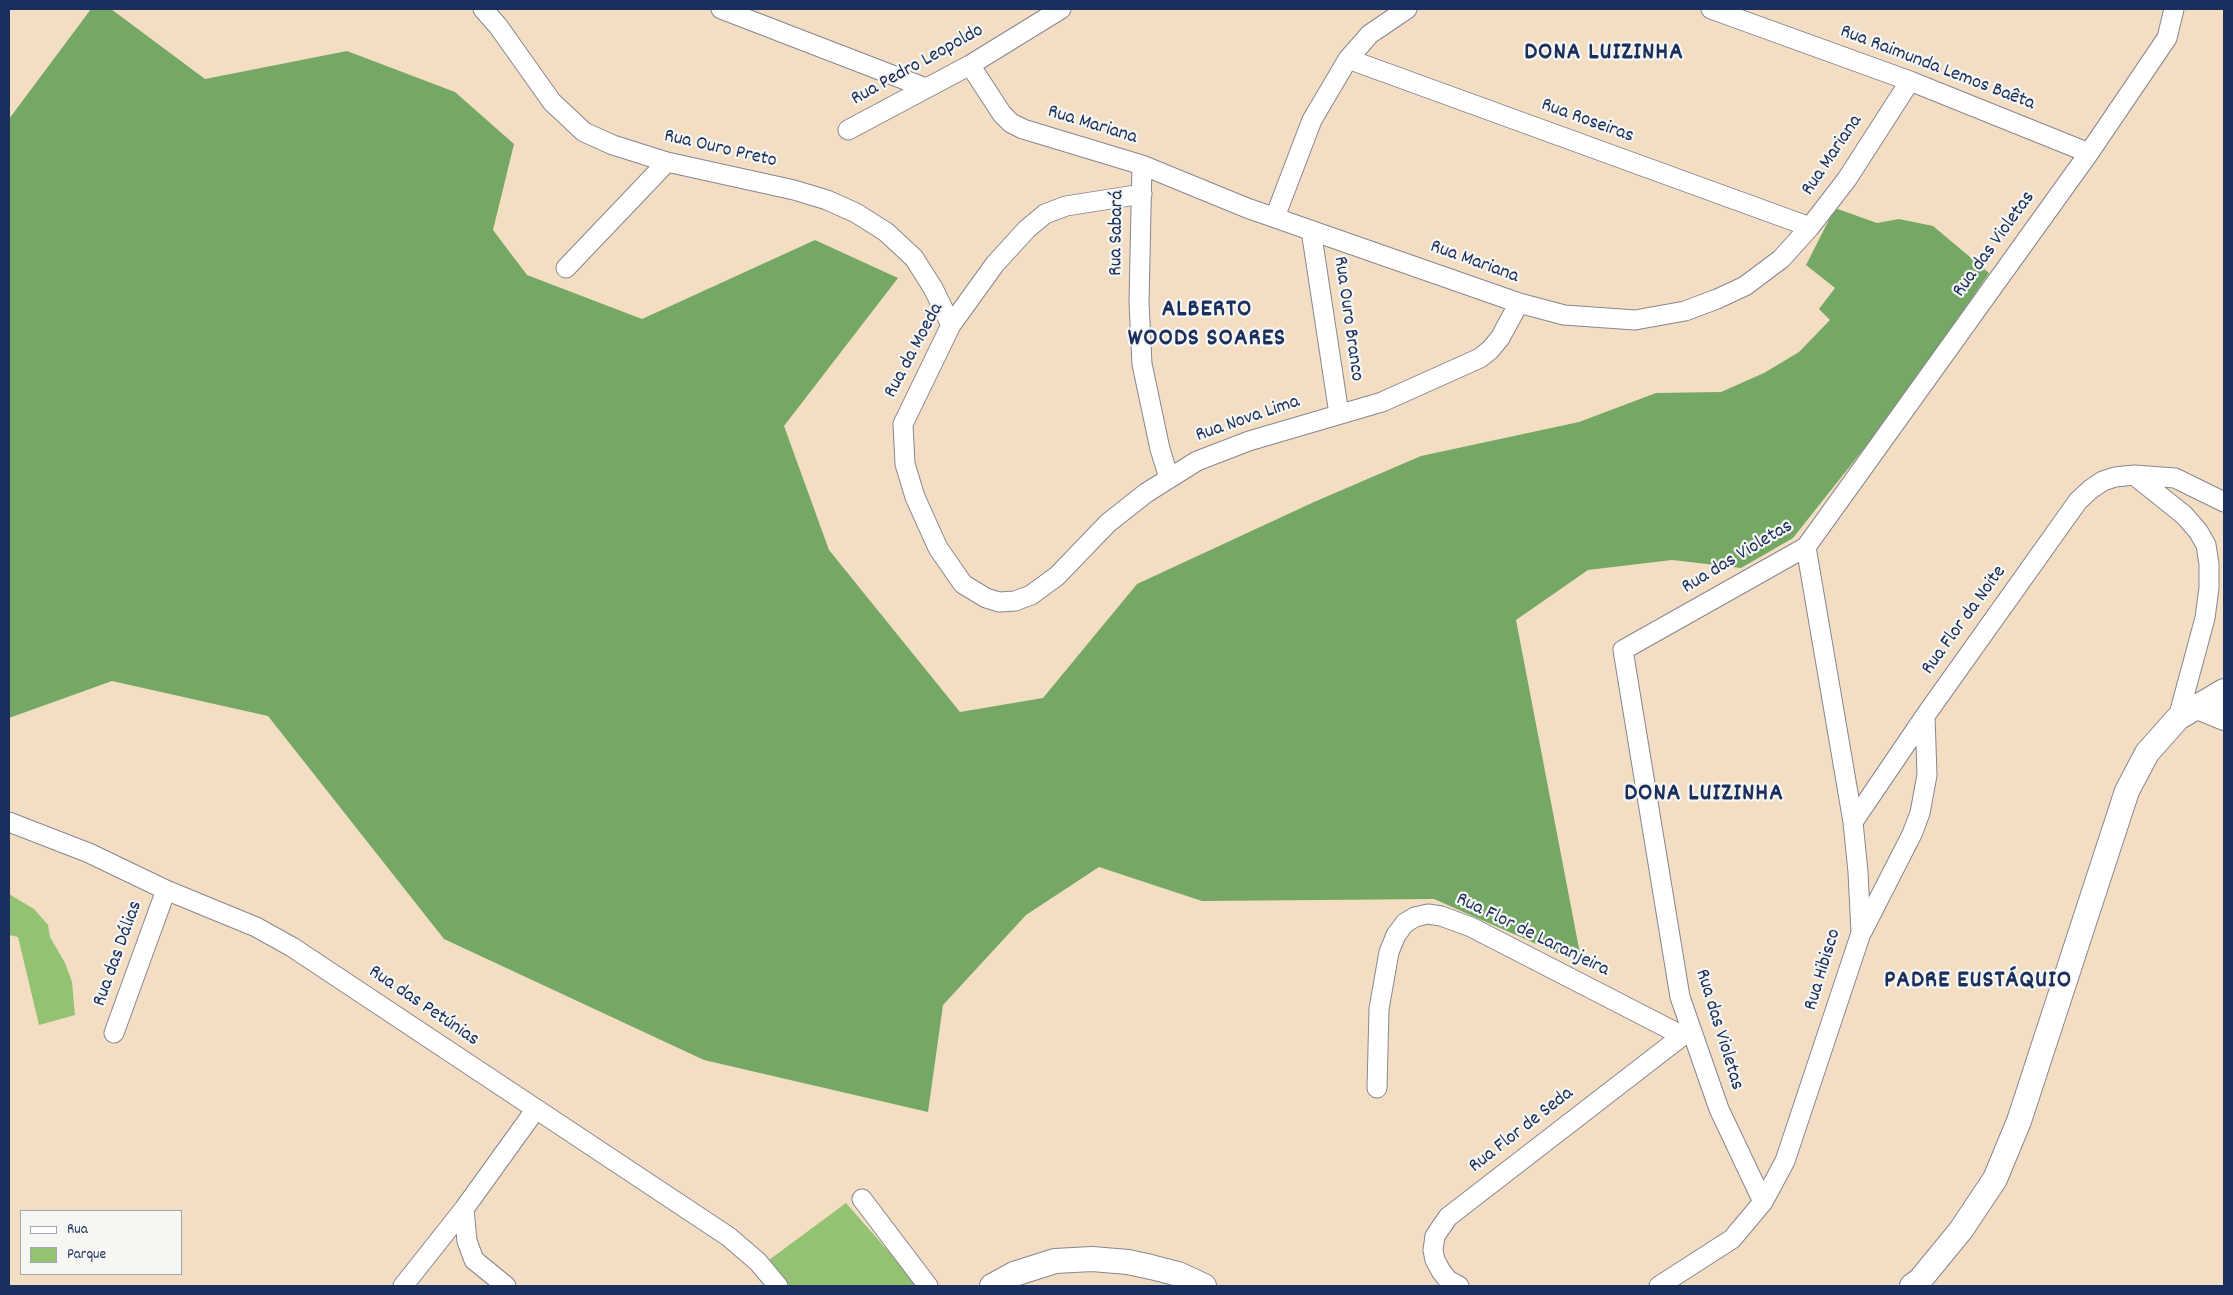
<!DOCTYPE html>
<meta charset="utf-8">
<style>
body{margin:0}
#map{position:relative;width:2233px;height:1295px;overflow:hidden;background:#f3dec3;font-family:Dekko,sans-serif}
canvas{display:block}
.frame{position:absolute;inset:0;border:10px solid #1b2f5e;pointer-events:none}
.legend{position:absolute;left:20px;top:1210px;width:162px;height:65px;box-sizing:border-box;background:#f6f6f2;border:1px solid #9ea6b7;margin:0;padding:6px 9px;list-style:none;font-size:15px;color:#1b2f5e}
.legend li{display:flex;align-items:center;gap:10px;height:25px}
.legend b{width:25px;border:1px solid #9ea6b7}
</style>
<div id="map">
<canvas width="2233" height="1295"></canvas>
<div class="frame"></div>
<ul class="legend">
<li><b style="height:6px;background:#fff"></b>Rua</li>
<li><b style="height:14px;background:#92c272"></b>Parque</li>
</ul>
</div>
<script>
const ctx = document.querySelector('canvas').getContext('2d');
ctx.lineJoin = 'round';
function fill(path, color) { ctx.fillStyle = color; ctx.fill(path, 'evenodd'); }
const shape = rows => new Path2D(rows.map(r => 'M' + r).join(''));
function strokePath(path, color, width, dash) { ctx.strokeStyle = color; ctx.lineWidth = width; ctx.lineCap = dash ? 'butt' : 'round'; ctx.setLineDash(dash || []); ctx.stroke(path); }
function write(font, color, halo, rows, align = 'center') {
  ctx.font = font + ' Dekko,sans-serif'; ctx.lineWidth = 4.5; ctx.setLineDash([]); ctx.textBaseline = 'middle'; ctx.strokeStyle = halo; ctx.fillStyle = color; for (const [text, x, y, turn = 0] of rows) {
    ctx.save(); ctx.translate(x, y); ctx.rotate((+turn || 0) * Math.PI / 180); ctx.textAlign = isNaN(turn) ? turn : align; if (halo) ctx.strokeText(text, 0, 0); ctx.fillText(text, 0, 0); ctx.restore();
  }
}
fill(shape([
 [9,894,34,909,48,925,50,937,65,963,72,982,75,1015,39,1025,18,937,9,935],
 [846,1203,919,1286,788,1286,769,1260]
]), '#92c272');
fill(shape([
 [91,9,111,9,205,79,347,51,455,92,514,144,493,230,527,275,642,319,815,240,898,278,784,426,829,550,960,712,1043,698,1137,584,1314,502,1421,456,1579,422,1656,393,1721,392,1764,373,1799,352,1830,320,1819,309,1835,288,1806,265,1835,208,1877,223,1899,219,1933,226,1989,273,1904,398,1793,538,1741,568,1672,560,1588,570,1516,620,1582,964,1434,899,1202,901,1099,867,1026,915,943,1005,928,1112,704,1060,444,939,268,716,112,681,9,718,9,119]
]), '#75a864');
const minor = shape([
 [483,9,498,26,552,102,584,132,613,145,667,162,794,190,827,200,856,213,886,232,914,258,933,288,951,325],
 [721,9,926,88],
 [1711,9,1910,81,2089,153],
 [1348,59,1810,227],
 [970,65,1002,114,1011,123,1023,129,1142,165,1247,208,1519,303,1564,315,1635,320,1685,311,1717,299,1745,286,1781,259,1810,227,1847,179,1910,81],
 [848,130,970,65,1061,9],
 [1142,165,1139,302,1142,364,1160,449,1169,478],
 [1142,194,1066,206,1045,214,1027,229,995,264,951,325,903,424,905,464,915,497,938,548,963,584,986,598,999,602,1015,601,1031,595,1057,576,1108,523,1146,493,1197,461,1249,441,1382,402,1480,358,1490,350,1500,338,1519,303],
 [1275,217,1312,120,1348,59,1370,34,1407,9],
 [1311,230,1339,414],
 [566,268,667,162],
 [2134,475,2184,515,2198,531,2206,545,2209,564,2209,588,2205,618,2178,718],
 [9,822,89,853,166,890,256,927,292,947,729,1237,758,1262,778,1286],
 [1853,822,1925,716,2078,501,2091,489,2103,481,2115,477,2134,475,2175,478,2224,502],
 [1862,932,1912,834,1920,813,1927,775,1925,716],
 [114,1033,166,890],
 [1377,1088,1379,1009,1389,952,1396,935,1405,923,1415,917,1428,914,1441,916,1471,927,1683,1036],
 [862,1199,928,1286],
 [1763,1202,1719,1109,1680,997,1623,650,1806,547,2089,153,2167,38,2174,9],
 [464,1209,467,1241,474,1260,506,1286],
 [403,1286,464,1209,536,1109],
 [1459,1286,1448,1280,1441,1271,1435,1260,1433,1250,1435,1236,1448,1217,1690,1030],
 [1659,1286,1732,1239,1763,1202,1785,1161,1861,933,1858,872,1853,822,1806,547]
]);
const tertiary = shape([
 [2195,706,2224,718],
 [992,1286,1014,1274,1055,1261,1092,1259,1128,1262,1151,1267,1178,1274,1204,1286],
 [1912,1286,1920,1280,1961,1230,1995,1179,2019,1121,2127,791,2147,753,2178,718,2224,691]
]);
strokePath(minor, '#878690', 21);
strokePath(tertiary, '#878690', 26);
strokePath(minor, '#fff', 19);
strokePath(tertiary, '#fff', 24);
write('20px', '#1b2f5e', '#f6f6f2', [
 ["Rua Pedro Leopoldo",918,66,-29],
 ["Rua Raimunda Lemos Baêta",1937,69,21],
 ["Rua Roseiras",1587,122,20],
 ["Rua Mariana",1092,126,17],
 ["Rua Ouro Preto",720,150,13],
 ["Rua Mariana",1833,156,-56],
 ["Rua Sabará",1118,233,-89],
 ["Rua das Violetas",1995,245,-54],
 ["Rua Mariana",1474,263,20],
 ["Rua Ouro Branco",1347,319,82],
 ["Rua da Moeda",915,351,-62],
 ["Rua Nova Lima",1248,420,-19],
 ["Rua das Violetas",1738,558,-31],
 ["Rua Flor da Noite",1965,621,-54],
 ["Rua Flor de Laranjeira",1532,936,26],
 ["Rua das Dálias",119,954,-70],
 ["Rua Hibisco",1824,970,-73],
 ["Rua das Petúnias",423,1007,34],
 ["Rua das Violetas",1718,1030,73],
 ["Rua Flor de Seda",1522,1131,-38]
]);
ctx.letterSpacing = '1px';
write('bold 25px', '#1b2f5e', '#f6f6f2', [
 ["DONA LUIZINHA",1604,55],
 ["ALBERTO",1207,312],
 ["WOODS SOARES",1207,341],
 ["DONA LUIZINHA",1704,796],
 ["PADRE EUSTÁQUIO",1978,983]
]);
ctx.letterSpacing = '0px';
</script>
